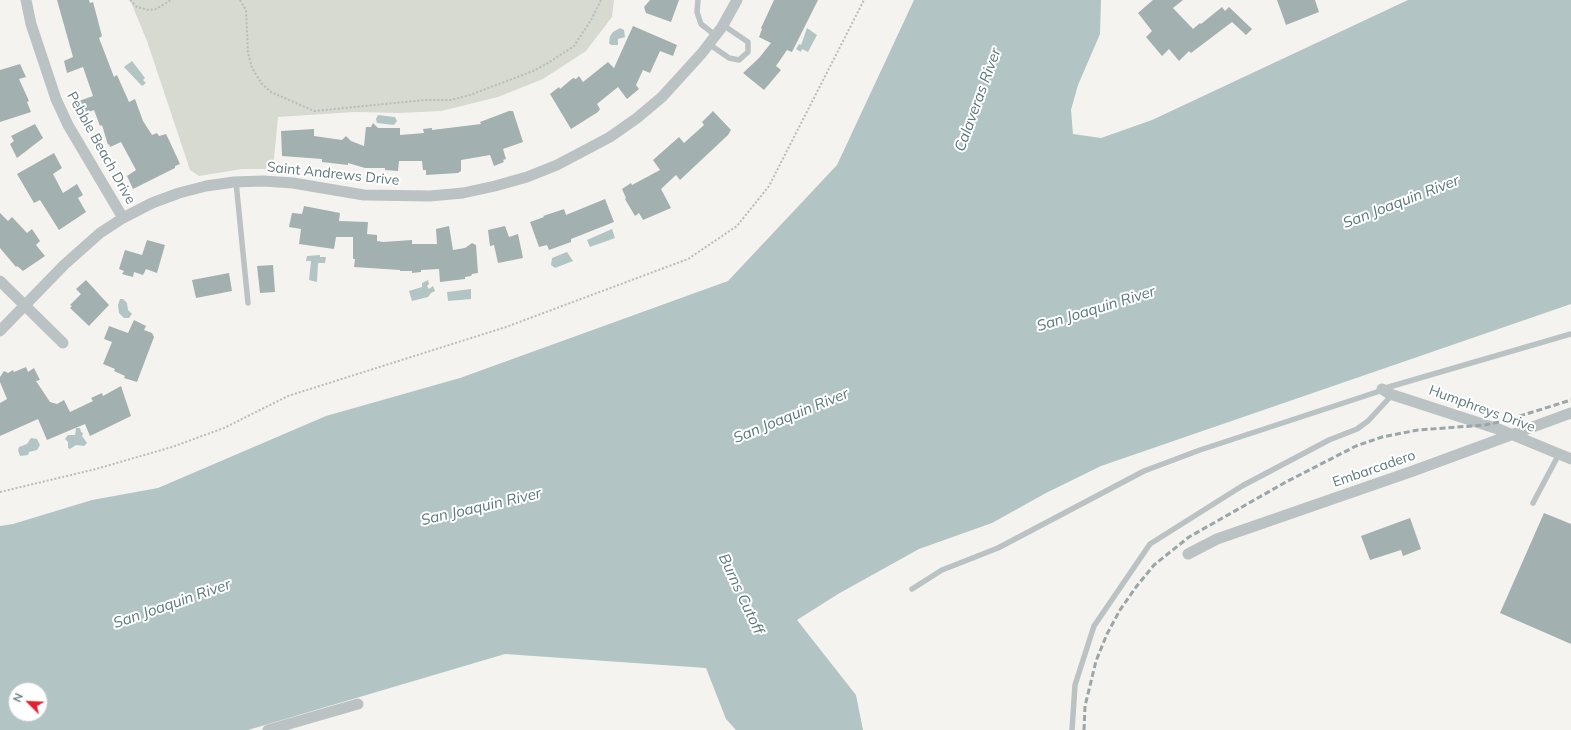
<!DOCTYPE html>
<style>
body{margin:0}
#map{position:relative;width:1571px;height:730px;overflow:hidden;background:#f5f3f0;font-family:Mulish,sans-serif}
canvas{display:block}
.north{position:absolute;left:8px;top:682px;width:40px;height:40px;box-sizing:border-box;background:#fff;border:1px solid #bfc9cb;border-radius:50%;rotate:294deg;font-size:11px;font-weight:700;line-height:16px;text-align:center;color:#5f797c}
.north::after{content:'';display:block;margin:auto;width:14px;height:18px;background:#e5212f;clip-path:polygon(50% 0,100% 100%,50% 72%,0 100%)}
</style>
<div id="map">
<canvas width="1571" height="730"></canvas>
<div class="north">N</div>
</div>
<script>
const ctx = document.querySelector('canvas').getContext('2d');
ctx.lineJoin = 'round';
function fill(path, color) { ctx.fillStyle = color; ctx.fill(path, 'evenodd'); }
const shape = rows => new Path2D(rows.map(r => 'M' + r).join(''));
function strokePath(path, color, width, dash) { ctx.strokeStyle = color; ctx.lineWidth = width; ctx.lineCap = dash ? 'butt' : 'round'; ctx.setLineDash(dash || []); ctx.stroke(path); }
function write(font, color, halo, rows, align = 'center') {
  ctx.font = font + ' Mulish,sans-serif'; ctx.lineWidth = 4; ctx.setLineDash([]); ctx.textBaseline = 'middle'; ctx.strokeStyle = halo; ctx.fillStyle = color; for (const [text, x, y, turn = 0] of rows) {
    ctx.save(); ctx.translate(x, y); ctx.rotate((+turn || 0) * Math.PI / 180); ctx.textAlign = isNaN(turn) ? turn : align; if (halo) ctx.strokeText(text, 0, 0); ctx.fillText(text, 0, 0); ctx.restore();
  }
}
fill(shape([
 [130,0,614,0,612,17,586,51,543,79,498,97,441,111,399,113,354,112,278,117,273,169,242,169,199,176,190,170,147,41]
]), '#d6dad0');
fill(shape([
 [914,0,1101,0,1100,34,1078,85,1071,110,1073,134,1101,138,1152,120,1408,0,1571,0,1571,304,1101,466,1046,493,992,523,919,549,838,594,797,620,856,695,863,730,736,730,726,719,706,668,505,654,248,730,0,730,0,526,13,524,92,500,158,488,326,416,460,378,728,281,837,165],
 [16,690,40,690,40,714,16,714],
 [620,28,624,30,625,37,618,39,618,45,611,45,609,43,610,36,613,32],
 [807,28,817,35,808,52,802,49,801,52,796,49,799,44,801,45],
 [132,61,145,78,143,80,146,83,142,86,124,67],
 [378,115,395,117,397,121,394,125,377,123,376,119],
 [612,229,615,238,590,247,587,240],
 [567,252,573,261,555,268,551,265,552,258],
 [320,255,320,257,326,257,325,263,318,263,317,282,309,280,311,261,306,261,307,256],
 [428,280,429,284,427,286,429,289,433,286,435,291,431,293,428,297,412,301,409,291,422,287,422,283],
 [471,289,471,299,448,301,447,292],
 [120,299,123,299,127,303,128,310,132,314,129,318,124,318,119,313,118,305],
 [76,428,80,428,81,432,83,433,82,436,87,443,84,446,76,445,70,449,68,448,68,442,65,439,68,435,75,435],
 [31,438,37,439,40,445,37,450,29,452,28,455,20,456,18,450,19,447,27,444]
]), '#b2c4c4');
fill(shape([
 [57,0,89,0,90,3,93,2,102,36,99,38,114,77,117,75,129,102,135,99,143,121,152,135,157,133,159,136,166,134,169,140,180,164,175,166,175,168,133,189,127,176,136,170,121,142,110,147,109,144,108,145,102,125,100,126,94,110,83,114,79,101,93,96,83,67,67,73,64,61,73,57],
 [650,0,679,0,671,22,646,13,644,7],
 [774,0,818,0,792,52,787,50,776,66,781,70,764,90,743,73,759,58,771,43,759,37,762,29,761,28],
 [1153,0,1183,0,1173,8,1193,29,1200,23,1201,24,1222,7,1225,11,1229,7,1252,29,1246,35,1232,22,1191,53,1189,51,1179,61,1169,49,1162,56,1146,37,1152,31,1138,13],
 [1277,0,1315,0,1319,12,1286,25],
 [633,26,677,45,673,56,660,51,650,73,643,70,636,85,639,89,627,99,618,87,597,104,600,109,598,112,571,129,550,94,559,87,560,89,573,78,576,79,579,76,583,82,608,62,614,68],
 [20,64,26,77,19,79,29,101,27,102,31,112,0,122,0,70],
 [509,111,513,111,523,142,503,149,506,159,503,160,504,162,494,166,490,155,461,160,461,171,458,173,426,175,426,170,423,170,422,161,399,161,398,171,385,170,385,168,365,168,348,163,348,165,322,162,322,159,282,156,281,131,314,129,314,136,342,140,346,136,351,141,364,146,366,127,371,127,373,123,378,128,400,128,400,135,424,133,423,129,432,128,432,130,481,124,480,122],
 [713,111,731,130,728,135,680,180,676,175,661,189,671,208,643,220,639,213,635,216,625,199,626,198,622,189,631,183,632,185,660,170,653,160,679,137,684,143,704,125,702,122],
 [35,124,43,138,17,158,10,144,14,141,11,136],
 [54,153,62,168,53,174,63,193,77,184,83,195,78,198,86,212,59,230,40,200,34,203,17,174],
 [605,199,614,222,571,239,571,242,549,250,547,245,539,247,530,222,544,217,543,216,564,209,566,215],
 [304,206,340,213,339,221,368,222,367,234,377,235,377,241,383,242,412,240,412,244,437,244,436,229,449,226,453,250,465,248,472,243,476,245,478,273,472,274,471,276,465,277,465,279,440,282,439,269,421,270,421,272,412,273,412,271,400,271,400,270,354,267,355,259,353,259,353,237,336,237,334,249,299,244,301,229,289,227,292,213,302,214],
 [0,213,8,221,12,217,27,233,32,229,40,241,36,245,45,256,23,271,17,266,16,267,0,248],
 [505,226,509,237,518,234,523,258,498,263,494,245,490,246,488,230],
 [147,240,165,245,157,273,146,269,143,275,134,272,133,277,122,274,124,271,119,269,125,250,142,255],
 [273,265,275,292,260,293,257,266],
 [229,273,232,291,196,298,192,280],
 [86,280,109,305,89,326,70,308,72,306,70,305,81,294,76,289],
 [134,320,146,326,144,330,152,333,154,337,137,382,124,378,125,376,114,371,115,369,103,364,112,342,104,339,109,326,128,333],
 [26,367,28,372,34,368,40,380,36,381,50,402,57,404,64,400,70,412,93,401,91,398,102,393,103,396,121,386,131,416,90,436,85,424,47,440,38,419,0,436,0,403,7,399,0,382,0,377,4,371,8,373,13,370,14,372],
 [1544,513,1571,524,1571,644,1500,613],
 [1410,518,1421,549,1403,556,1401,550,1370,560,1361,536]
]), '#a2b0b0');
strokePath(shape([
 [130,0,137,7,149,10,156,9,171,0],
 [240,0,246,10,248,53,252,68,262,84,271,92,314,111,425,100,451,100,470,95,533,71,548,63,574,46,591,20,601,0],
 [0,492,96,469,172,447,224,428,288,396,506,327,688,259,737,226,769,186,864,0]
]), '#b7bcbd', 2, [2, 2]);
strokePath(shape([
 [698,0,697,12,701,24,715,35],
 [709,44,729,58,739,60,748,52,748,42,723,25],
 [236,182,248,303],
 [1533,503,1559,454],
 [912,589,942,570,998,548,1144,471,1200,450,1377,392,1382,389,1571,334],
 [1072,730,1075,685,1094,626,1150,544,1242,486,1329,440,1357,429,1368,421,1392,395]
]), '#bbc2c4', 5.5);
strokePath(shape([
 [26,0,31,24,56,99,68,125,123,218],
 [0,281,63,343],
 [0,331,64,265,100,233,123,218,152,203,179,193,206,186,234,182,263,181,293,183,364,195,430,196,463,193,495,186,527,177,557,165,610,137,637,118,662,97,702,53,722,27,737,0],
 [1382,389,1390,394,1501,430,1571,459],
 [1188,554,1217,539,1413,471,1571,413],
 [268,730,358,704]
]), '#bbc2c4', 11);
strokePath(shape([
 [1084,730,1085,706,1096,661,1107,634,1120,610,1136,587,1154,565,1189,537,1286,482,1356,446,1382,437,1418,430,1485,425,1504,421,1571,400]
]), '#9aa6a8', 3, [6, 3]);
write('14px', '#5f797c', '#fff', [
 ["Pebble Beach Drive",101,148,61],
 ["Saint Andrews Drive",333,174,6],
 ["Humphreys Drive",1482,409,20],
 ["Embarcadero",1374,469,-19]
]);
write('italic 15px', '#5a7878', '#fff', [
 ["Calaveras River",978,100,-70],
 ["San Joaquin River",1401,202,-21],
 ["San Joaquin River",1096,309,-17],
 ["San Joaquin River",791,416,-22],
 ["San Joaquin River",481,507,-13],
 ["Burns Cutoff",741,594,65],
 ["San Joaquin River",172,604,-19]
]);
</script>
